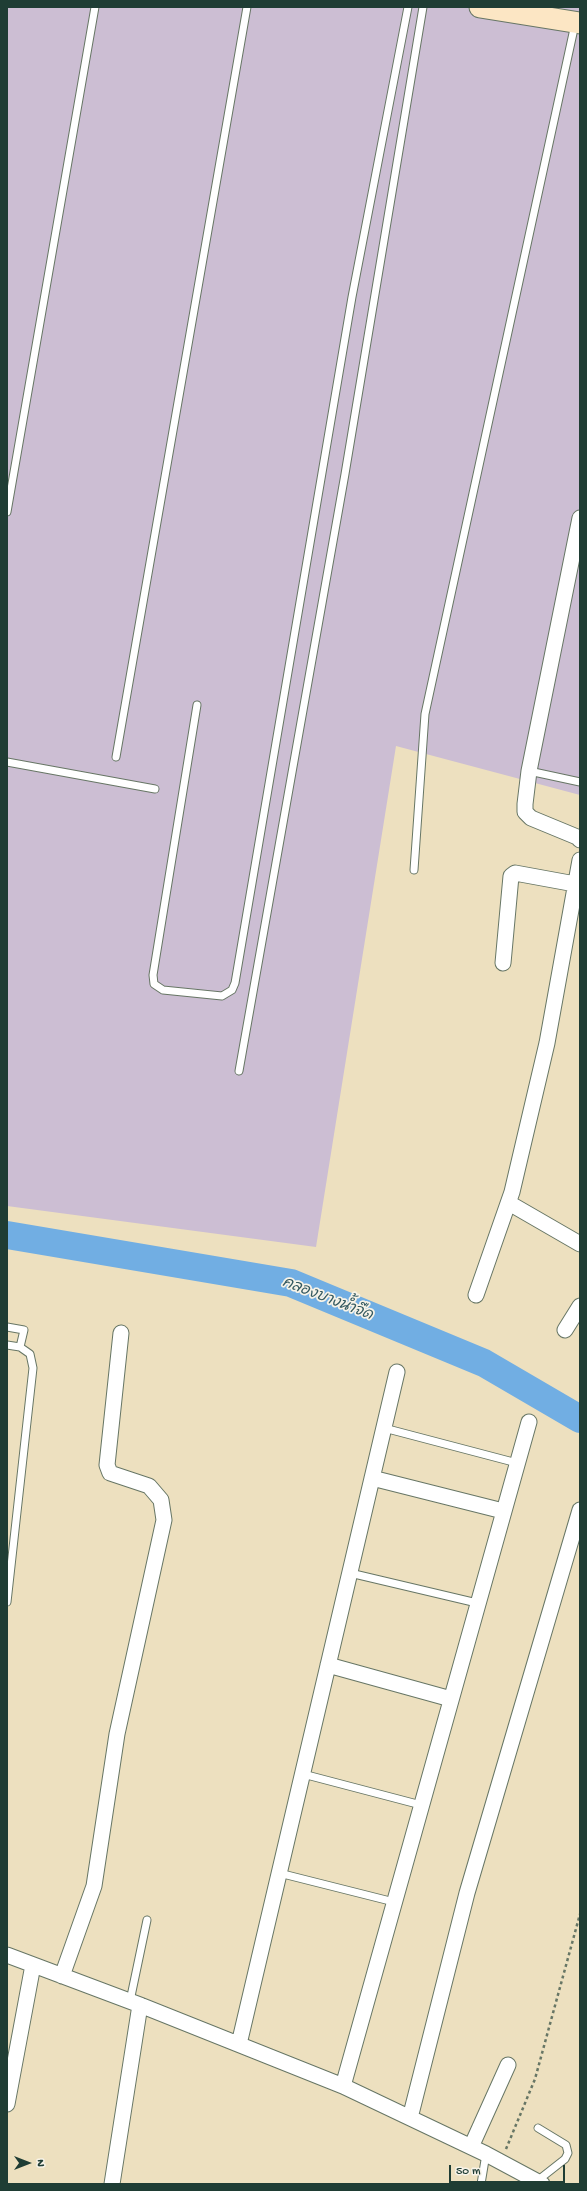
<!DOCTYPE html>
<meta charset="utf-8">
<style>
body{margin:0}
#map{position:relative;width:587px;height:2191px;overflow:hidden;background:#ede0bf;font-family:"Gochi Hand",sans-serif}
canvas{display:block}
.frame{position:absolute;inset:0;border:8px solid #1f3d34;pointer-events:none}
.north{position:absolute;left:8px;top:2143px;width:40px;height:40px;-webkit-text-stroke:3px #f7f3e8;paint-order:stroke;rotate:90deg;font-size:11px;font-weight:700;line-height:16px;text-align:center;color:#1f3d34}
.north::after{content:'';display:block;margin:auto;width:14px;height:18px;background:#1f3d34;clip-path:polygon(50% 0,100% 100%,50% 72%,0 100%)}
.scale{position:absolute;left:449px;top:2165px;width:116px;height:18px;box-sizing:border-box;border:2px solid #1f3d34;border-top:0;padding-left:5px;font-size:12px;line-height:14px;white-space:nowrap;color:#1f3d34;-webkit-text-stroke:3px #f7f3e8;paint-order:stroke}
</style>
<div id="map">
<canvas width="587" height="2191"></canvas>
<div class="frame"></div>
<div class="north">N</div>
<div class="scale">50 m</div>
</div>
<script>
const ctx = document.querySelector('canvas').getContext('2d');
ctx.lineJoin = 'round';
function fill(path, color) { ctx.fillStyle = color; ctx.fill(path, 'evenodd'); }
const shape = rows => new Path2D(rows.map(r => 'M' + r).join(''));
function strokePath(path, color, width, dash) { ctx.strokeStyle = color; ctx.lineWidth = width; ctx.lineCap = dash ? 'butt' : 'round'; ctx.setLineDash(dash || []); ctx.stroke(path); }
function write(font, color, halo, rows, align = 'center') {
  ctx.font = font + ' "Gochi Hand","Playpen Sans Thai",sans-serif'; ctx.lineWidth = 3.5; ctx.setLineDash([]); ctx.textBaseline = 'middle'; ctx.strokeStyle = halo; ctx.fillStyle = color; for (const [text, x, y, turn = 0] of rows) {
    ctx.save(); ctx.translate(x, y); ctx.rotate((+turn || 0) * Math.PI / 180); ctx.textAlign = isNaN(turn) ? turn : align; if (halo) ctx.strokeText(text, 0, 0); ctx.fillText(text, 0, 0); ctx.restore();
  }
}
fill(shape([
 [7,7,580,7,580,795,396,746,316,1247,7,1206]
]), '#ccbed3');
strokePath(shape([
 [7,1235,291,1283,484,1363,580,1419]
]), '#71aee3', 28);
const lane = shape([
 [7,512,95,7],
 [197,705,153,975,154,984,163,990,222,996,232,990,235,983,352,297,408,7],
 [116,757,247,7],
 [7,762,155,789],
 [529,771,580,782],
 [414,870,425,714,575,24],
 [239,1071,345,474,423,7],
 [7,1327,24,1330,20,1347],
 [7,1345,20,1347,30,1354,33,1368,7,1602],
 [384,1428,517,1463],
 [350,1573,477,1603],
 [303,1774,421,1805],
 [279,1873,394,1902],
 [130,2001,147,1920],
 [537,2181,565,2159,568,2153,566,2145,538,2128],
 [481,2184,486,2154]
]);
const street = shape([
 [580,518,529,771,525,804,525,812,531,818,577,837,580,840],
 [503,963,511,876,515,873,575,884],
 [509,1203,580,1244],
 [476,1295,512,1192,547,1043,580,860],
 [565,1330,580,1306],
 [372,1478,503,1511],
 [328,1665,451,1699],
 [7,1955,140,2005,343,2086,486,2154,542,2184],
 [62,1976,94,1886,117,1734,164,1520,161,1500,149,1486,110,1473,107,1465,121,1333],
 [239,2044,397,1372],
 [343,2086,529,1422],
 [7,2104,33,1965],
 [410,2118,467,1893,580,1510],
 [471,2147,508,2065],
 [112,2184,140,2005]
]);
const secondary = shape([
 [480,7,580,23]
]);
strokePath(lane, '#677665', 9);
strokePath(street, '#677665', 17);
strokePath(secondary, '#677665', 23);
strokePath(shape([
 [506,2149,535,2079,580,1914]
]), '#677665', 2.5, [3, 3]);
strokePath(lane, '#fff', 7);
strokePath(street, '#fff', 15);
strokePath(secondary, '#fce6c4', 21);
write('italic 15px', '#345960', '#f7f3e8', [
 ["คลองบางน้ำจืด",327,1300,21]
]);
</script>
